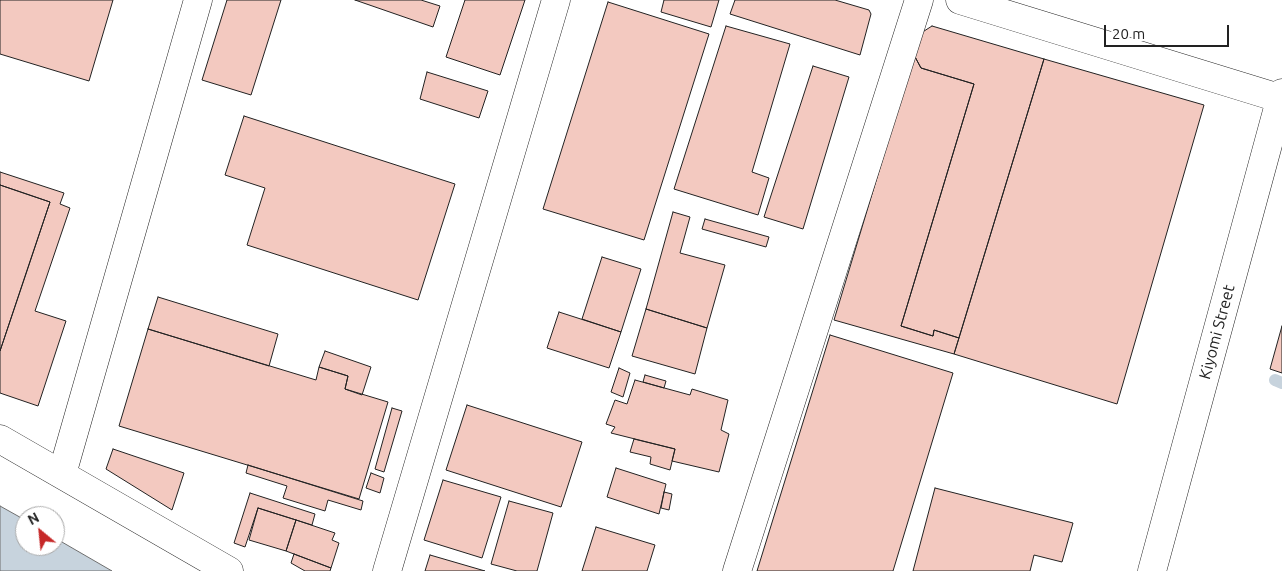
<!DOCTYPE html>
<style>
body{margin:0}
#map{position:relative;width:1282px;height:571px;overflow:hidden;background:#fff;font-family:Ubuntu,sans-serif}
canvas{display:block}
.north{position:absolute;left:15px;top:506px;width:50px;height:50px;box-sizing:border-box;background:#fff;border:1px solid #a7a7a7;border-radius:50%;rotate:332deg;font-size:14px;font-weight:700;line-height:20px;text-align:center;color:#222}
.north::after{content:'';display:block;margin:auto;width:18px;height:22px;background:#c62828;clip-path:polygon(50% 0,100% 100%,50% 72%,0 100%)}
.scale{position:absolute;left:1104px;top:25px;width:125px;height:22px;box-sizing:border-box;border:2px solid #222;border-top:0;padding-left:6px;font-size:15px;line-height:18px;white-space:nowrap;color:#222;-webkit-text-stroke:4px #fff;paint-order:stroke}
</style>
<div id="map">
<canvas width="1282" height="571"></canvas>
<div class="north">N</div>
<div class="scale">20 m</div>
</div>
<script>
const ctx = document.querySelector('canvas').getContext('2d');
ctx.lineJoin = 'round';
function fill(path, color) { ctx.fillStyle = color; ctx.fill(path, 'evenodd'); }
const shape = rows => new Path2D(rows.map(r => 'M' + r).join(''));
function strokePath(path, color, width, dash) { ctx.strokeStyle = color; ctx.lineWidth = width; ctx.lineCap = dash ? 'butt' : 'round'; ctx.setLineDash(dash || []); ctx.stroke(path); }
function write(font, color, halo, rows, align = 'center') {
  ctx.font = font + ' Ubuntu,sans-serif'; ctx.lineWidth = 4; ctx.setLineDash([]); ctx.textBaseline = 'middle'; ctx.strokeStyle = halo; ctx.fillStyle = color; for (const [text, x, y, turn = 0] of rows) {
    ctx.save(); ctx.translate(x, y); ctx.rotate((+turn || 0) * Math.PI / 180); ctx.textAlign = isNaN(turn) ? turn : align; if (halo) ctx.strokeText(text, 0, 0); ctx.fillText(text, 0, 0); ctx.restore();
  }
}
const water = shape([
 [0,506,25,520,25,546,55,546,55,538,112,571,0,571,0,506]
]);
fill(water, '#c7d3dd');
strokePath(water, '#6f6f6f', 1);
strokePath(shape([
 [1275,380,1282,383]
]), '#c7d3dd', 12);
const building = shape([
 [0,0,113,0,89,81,0,54,0,0],
 [227,0,281,0,251,95,202,80,227,0],
 [355,0,421,0,440,6,433,27,355,0],
 [465,0,525,0,500,75,446,57,465,0],
 [664,0,719,0,711,27,661,12,664,0],
 [735,0,835,0,869,10,871,14,860,55,730,14,735,0],
 [608,2,709,34,644,240,543,209,608,2],
 [726,26,790,44,752,172,769,178,758,215,674,189,726,26],
 [932,26,1044,59,959,338,934,330,933,336,901,326,974,84,921,68,914,55,921,33,932,26],
 [914,55,921,68,974,84,901,326,933,336,934,330,959,338,954,354,834,320,914,55],
 [1044,59,1204,105,1117,404,954,354,1044,59],
 [813,66,849,77,803,229,764,217,813,66],
 [427,72,488,91,479,118,420,99,427,72],
 [244,116,455,184,418,300,247,245,265,188,225,175,244,116],
 [0,172,64,193,60,204,70,208,35,311,66,321,38,406,0,393,0,351,50,202,0,185,0,172],
 [0,185,50,202,0,351,0,185],
 [673,212,690,217,680,253,725,265,707,328,646,309,673,212],
 [705,219,769,237,766,247,702,229,705,219],
 [602,257,641,269,621,332,582,319,602,257],
 [158,297,278,334,269,366,148,329,158,297],
 [646,309,707,328,695,374,632,356,646,309],
 [559,312,621,332,609,368,547,348,559,312],
 [1282,326,1282,373,1270,369,1282,326],
 [148,329,316,380,319,367,348,376,345,389,388,402,359,499,119,426,148,329],
 [830,335,953,373,893,571,757,571,830,335],
 [325,351,371,367,362,395,345,389,348,376,319,367,325,351],
 [619,368,630,373,623,397,611,392,619,368],
 [645,375,666,381,664,388,643,382,645,375],
 [635,380,690,395,692,389,728,400,721,430,729,434,719,472,672,461,675,449,611,433,615,427,606,424,615,400,627,404,635,380],
 [467,405,582,442,561,507,446,470,467,405],
 [392,408,402,411,384,472,375,469,392,408],
 [634,439,675,449,670,470,650,464,651,457,630,452,634,439],
 [113,449,184,473,172,510,106,469,113,449],
 [248,465,363,501,361,510,328,500,325,511,283,498,287,486,246,473,248,465],
 [616,468,666,484,659,514,607,497,616,468],
 [371,473,384,478,380,493,366,488,371,473],
 [443,480,501,497,482,558,424,540,443,480],
 [935,488,1073,523,1062,562,1034,555,1030,571,913,571,935,488],
 [664,492,672,494,669,510,661,508,664,492],
 [250,493,315,514,312,525,258,508,245,547,234,543,250,493],
 [509,501,553,513,537,571,517,571,491,564,509,501],
 [258,508,296,520,286,551,249,540,258,508],
 [296,520,335,533,332,540,339,543,331,568,286,551,296,520],
 [596,527,655,545,647,571,582,571,596,527],
 [294,554,331,568,330,571,305,571,291,563,294,554],
 [430,555,485,571,425,571,430,555]
]);
fill(building, '#f3c9c0');
strokePath(building, '#222', 1);
const minor = shape([
 [960,0,1282,99],
 [0,439,229,571],
 [62,474,198,0],
 [387,571,556,0],
 [737,571,919,0]
]);
const tertiary = shape([
 [1152,571,1282,93]
]);
strokePath(minor, '#222', 29);
strokePath(tertiary, '#222', 29);
strokePath(minor, '#fff', 28);
strokePath(tertiary, '#fff', 28);
write('16px', '#222', '#fff', [
 ["Kiyomi Street",1217,332,-75]
]);
</script>
